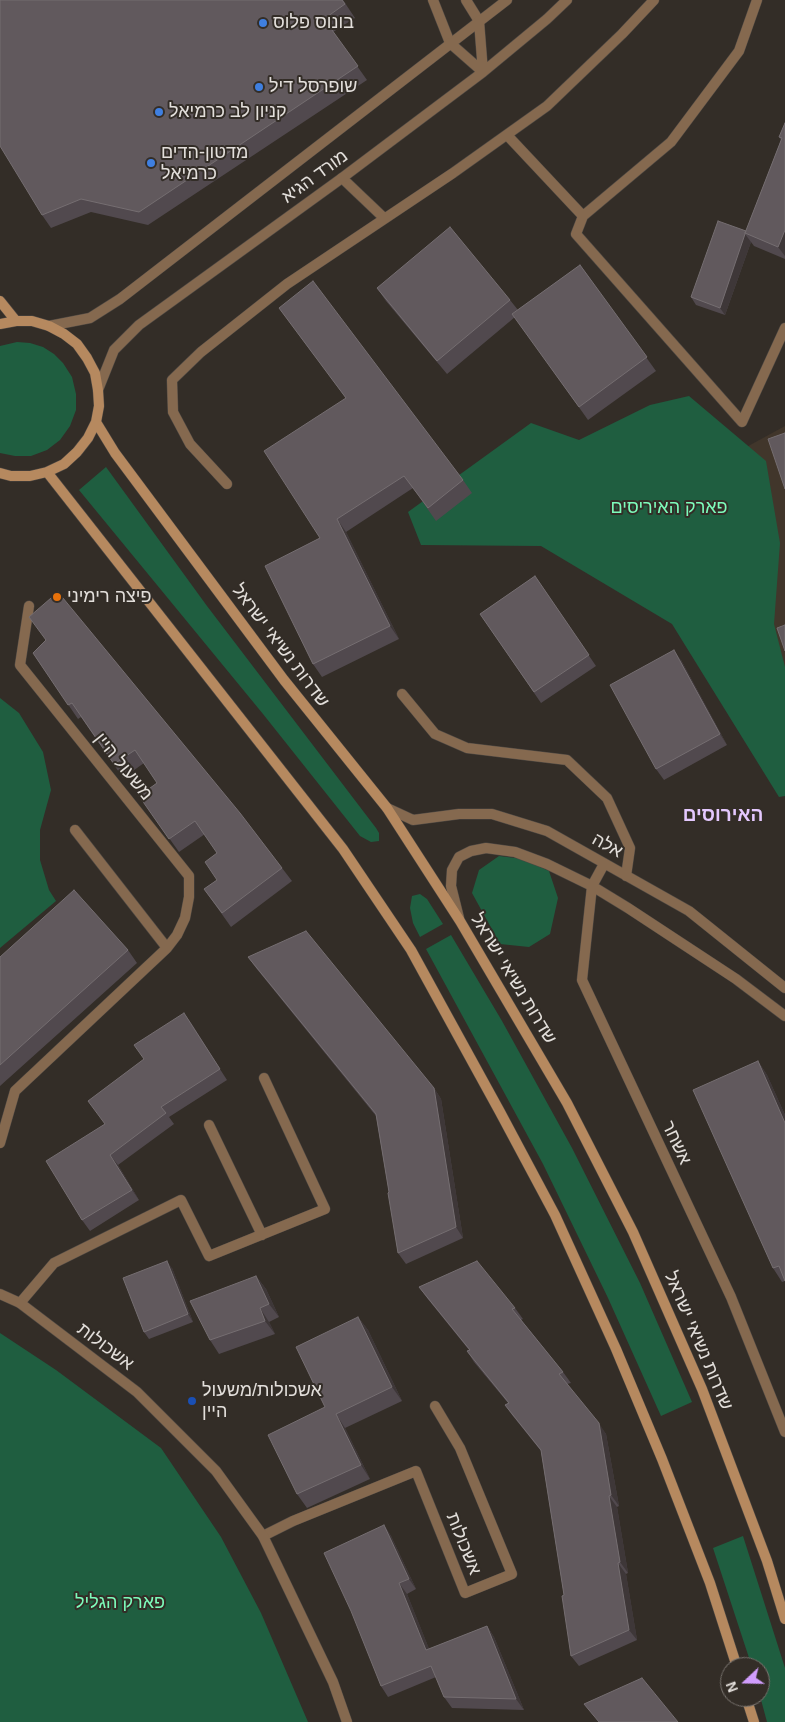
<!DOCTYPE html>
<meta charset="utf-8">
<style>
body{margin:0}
#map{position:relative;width:785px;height:1722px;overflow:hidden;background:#332d27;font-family:Helvetica,sans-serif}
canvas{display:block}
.north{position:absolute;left:720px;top:1657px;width:50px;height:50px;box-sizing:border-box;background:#332d27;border:1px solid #79746f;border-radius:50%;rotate:249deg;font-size:14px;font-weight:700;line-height:20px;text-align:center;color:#e3dfdb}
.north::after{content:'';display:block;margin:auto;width:18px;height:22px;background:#d19dfd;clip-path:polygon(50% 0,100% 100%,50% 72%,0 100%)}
</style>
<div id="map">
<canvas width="785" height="1722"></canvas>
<div class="north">N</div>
</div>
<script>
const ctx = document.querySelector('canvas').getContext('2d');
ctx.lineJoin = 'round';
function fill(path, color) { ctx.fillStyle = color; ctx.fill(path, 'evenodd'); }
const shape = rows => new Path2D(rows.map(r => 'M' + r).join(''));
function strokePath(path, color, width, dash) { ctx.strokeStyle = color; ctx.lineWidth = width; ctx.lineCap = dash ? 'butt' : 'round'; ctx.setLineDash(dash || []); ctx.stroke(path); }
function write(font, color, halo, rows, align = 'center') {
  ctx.font = font + ' Helvetica,Heebo,sans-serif'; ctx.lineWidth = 4; ctx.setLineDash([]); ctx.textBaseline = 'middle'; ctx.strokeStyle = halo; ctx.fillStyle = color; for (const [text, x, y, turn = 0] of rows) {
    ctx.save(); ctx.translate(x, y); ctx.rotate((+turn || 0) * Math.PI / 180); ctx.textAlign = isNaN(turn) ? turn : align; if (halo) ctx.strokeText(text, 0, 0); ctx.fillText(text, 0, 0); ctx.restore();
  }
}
fill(shape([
 [785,426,785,738,741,450]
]), '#41362b');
fill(shape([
 [17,342,30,343,43,347,54,354,63,363,72,377,76,394,76,410,70,426,60,440,47,450,31,456,15,456,0,453,0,346],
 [689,396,766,461,780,543,774,624,785,667,785,796,779,797,672,624,541,546,421,545,408,512,531,423,579,440,650,405],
 [106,467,207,606,376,828,379,833,379,841,371,842,360,836,263,714,79,490],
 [0,698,19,713,43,752,51,790,40,830,40,860,49,890,56,901,0,948],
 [499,856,523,859,549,871,558,898,550,934,529,947,500,944,472,893,479,870],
 [420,894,427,899,443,924,420,937,413,923,410,908,412,896],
 [451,935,502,1021,572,1148,640,1283,692,1402,661,1416,608,1298,543,1164,426,949],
 [0,1333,56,1370,161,1448,221,1537,261,1613,308,1722,0,1722],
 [743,1536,785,1668,785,1722,767,1722,760,1696,760,1667,752,1667,713,1548]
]), '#1f5e40');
const service = shape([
 [209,1125,262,1235],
 [20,1303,54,1263,181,1200,209,1256,325,1209,264,1078],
 [263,1536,293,1521,416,1471,465,1593,512,1574,460,1448,435,1406]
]);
const minor = shape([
 [433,0,450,43],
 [466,0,479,21],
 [507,135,583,216,671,142,739,51,757,0],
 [342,178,384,218],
 [583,216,576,234,742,422,785,328],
 [227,484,190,444,173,412,172,380,201,352,287,284,453,173,547,106,622,34,654,0],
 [402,694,435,734,467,748,567,760,607,798,630,848,626,876],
 [387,808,413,820,459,814,492,814,547,831,689,911,785,988],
 [75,830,167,948],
 [604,864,592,886,582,980,731,1297,785,1432],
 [459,918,451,886,452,870,459,857,471,851,486,848,515,852,547,864,592,886,628,908,736,979,785,1016],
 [0,1143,15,1091,167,948,177,935,185,918,189,897,189,876,20,665,29,606],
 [0,1294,20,1303,137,1392,216,1471,263,1536,333,1682,347,1722]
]);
const tertiary = shape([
 [479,21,483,72],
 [450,43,483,72],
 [49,326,90,318,120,299,507,0],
 [98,390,114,350,139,325,342,178,483,72,547,19,567,0]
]);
const secondary = shape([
 [0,301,16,321],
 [0,324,16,321,32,321,49,326,64,334,77,344,87,358,95,373,98,390,99,406,96,422,88,438,77,452,64,464,47,472,30,476,11,476,0,473],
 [96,422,115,453,284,680,387,808,460,921,567,1103,633,1232,702,1389,767,1561,785,1619],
 [47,472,343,849,411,950,500,1112,555,1215,616,1349,662,1459,710,1583,737,1667],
 [746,1697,754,1722]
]);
strokePath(service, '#4f4944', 11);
strokePath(minor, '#4f4944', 11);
strokePath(tertiary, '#4f4944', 11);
strokePath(secondary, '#4f4944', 11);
strokePath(service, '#85694f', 10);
strokePath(minor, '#85694f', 10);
strokePath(tertiary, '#85694f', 10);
strokePath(secondary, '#b6895f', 10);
fill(shape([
 [343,0,355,18,333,32,367,80,148,225,91,212,51,228,42,215],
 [785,123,785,259,754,246,751,242,725,315,696,305,691,297,746,231,781,140,779,137],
 [580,265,656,371,588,420,515,317,447,374,386,301,377,288,510,300,518,310],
 [279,308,463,480,472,493,436,521,413,488,346,532,399,639,322,677,313,664,320,538,346,398],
 [535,576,596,666,541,703,480,614],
 [33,653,282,868,292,881,231,927,204,889,217,880,217,853,205,834,179,852,139,796,157,783,144,763,123,778,81,717,78,719],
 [681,660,727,745,664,780,656,769],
 [128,950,137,963,0,1086,0,957],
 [248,957,434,1088,441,1099,463,1238,406,1264,398,1253,389,1192,376,1116,256,968],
 [184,1013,227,1080,169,1117,174,1124,118,1165,139,1200,90,1231,82,1220,105,1125,144,1059],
 [758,1061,767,1075,785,1115,785,1281,782,1282,773,1268],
 [172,1268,193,1322,149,1339,144,1332],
 [256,1276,266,1289,279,1317,269,1322,275,1334,219,1354,210,1340],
 [419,1287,515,1308,523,1319,521,1320,563,1372,571,1383,567,1384,606,1434,619,1506,617,1507,628,1573,626,1574,637,1640,579,1666,571,1656,564,1595,541,1451,512,1415,505,1405,508,1403,474,1362,467,1351,469,1350,427,1298],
 [358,1317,368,1330,402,1401,345,1428,370,1479,307,1508,297,1494,325,1407],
 [384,1525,391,1536,416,1589,407,1594,429,1649,487,1626,494,1637,524,1710,452,1708,444,1697,436,1677,388,1697,381,1686]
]), '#51494e');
fill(shape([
 [785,230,785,256,778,247],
 [745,234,751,242,725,315,720,308],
 [337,519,346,532,399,639,390,626],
 [674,650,681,660,727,745,720,734],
 [184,1013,192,1024,227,1080,220,1069],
 [758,1061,767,1075,785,1115,785,1123],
 [434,1088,441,1099,463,1238,456,1227],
 [110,1155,118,1165,139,1200,132,1190],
 [167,1261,172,1268,193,1322,188,1314],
 [256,1276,266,1289,279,1317,269,1304],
 [260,1308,269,1322,275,1334,265,1321],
 [358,1317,368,1330,402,1401,392,1387],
 [336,1414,345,1428,370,1479,361,1465],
 [599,1423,606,1434,619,1506,611,1495],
 [609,1496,617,1507,628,1573,620,1562],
 [384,1525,391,1536,416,1589,409,1579],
 [618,1563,626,1574,637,1640,629,1630],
 [399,1583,407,1594,434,1661,426,1650],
 [487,1626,494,1637,524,1710,516,1699]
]), '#3e3738');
const building = shape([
 [0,0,342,0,345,4,324,19,358,66,139,212,81,199,42,215,0,146,0,0],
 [785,123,785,230,778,247,745,233,782,138,779,137,785,123],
 [718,221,746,231,745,233,745,234,720,308,691,297,718,221],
 [450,227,510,300,437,361,377,288,450,227],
 [580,265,647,357,579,407,512,314,580,265],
 [313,281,463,480,428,508,404,476,337,519,390,626,313,664,265,566,320,538,264,451,346,398,279,308,313,281],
 [785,433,785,489,768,439,785,433],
 [535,576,589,655,534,692,480,614,535,576],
 [58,592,240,813,282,868,222,913,204,889,217,880,205,862,217,853,195,821,169,839,139,796,157,783,135,750,114,764,72,703,68,705,33,653,46,640,29,617,58,592],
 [785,625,785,651,777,628,785,625],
 [674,650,720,734,656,769,610,685,674,650],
 [74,890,128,950,0,1065,0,957,74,890],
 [306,931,434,1088,456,1227,398,1253,388,1193,389,1192,376,1114,248,957,306,931],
 [184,1013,220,1069,161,1107,166,1113,110,1155,132,1190,82,1220,46,1161,105,1124,88,1101,144,1059,134,1045,184,1013],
 [758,1061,785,1123,785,1281,779,1266,773,1268,693,1090,758,1061],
 [167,1261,188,1314,144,1332,123,1278,167,1261],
 [477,1261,515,1308,512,1309,563,1372,559,1374,599,1423,611,1495,609,1496,620,1562,618,1563,629,1630,571,1656,562,1596,564,1595,541,1450,505,1405,509,1403,467,1351,470,1350,419,1287,477,1261],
 [256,1276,269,1304,260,1308,265,1321,210,1340,190,1301,256,1276],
 [358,1317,392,1387,336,1414,361,1465,297,1494,268,1435,325,1407,296,1347,358,1317],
 [384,1525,409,1579,399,1583,426,1650,487,1626,516,1699,444,1697,431,1666,381,1686,351,1611,324,1553,384,1525],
 [642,1678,678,1722,599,1722,584,1704,642,1678]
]);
fill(building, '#61595d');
strokePath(building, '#756e71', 1);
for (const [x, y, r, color] of [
 [263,23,5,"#3f7fe0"],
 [259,87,5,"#3f7fe0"],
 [159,112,5,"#3f7fe0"],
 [151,163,5,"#3f7fe0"],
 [57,597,5,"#e8710a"],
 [192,1401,5,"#1a4fb4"]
]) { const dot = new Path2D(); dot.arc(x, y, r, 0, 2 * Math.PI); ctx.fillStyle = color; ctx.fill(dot); strokePath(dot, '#332d27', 2); }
write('18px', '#e3dfdb', '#332d27', [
 ["בונוס פלוס",273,23],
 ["שופרסל דיל",269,87],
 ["קניון לב כרמיאל",169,112],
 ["מדטון-הדים",161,153],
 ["כרמיאל",161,174],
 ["פיצה רימיני",67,597],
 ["אשכולות/משעול",202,1391],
 ["היין",202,1412]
], 'left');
write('18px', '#e3dfdb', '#332d27', [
 ["מורד הגיא",315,177,-36],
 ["שדרות נשיאי ישראל",280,646,53],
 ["משעול היין",123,767,51],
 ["אלה",607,846,29],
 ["שדרות נשיאי ישראל",513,979,59],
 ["אשחר",676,1143,65],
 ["שדרות נשיאי ישראל",698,1341,67],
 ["אשכולות",105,1347,37],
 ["אשכולות",463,1544,68]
]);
write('18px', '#7dfcbb', '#332d27', [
 ["פארק האיריסים",669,508],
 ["פארק הגליל",120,1603]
]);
write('bold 19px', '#e4c8fe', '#332d27', [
 ["האירוסים",723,816]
]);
</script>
